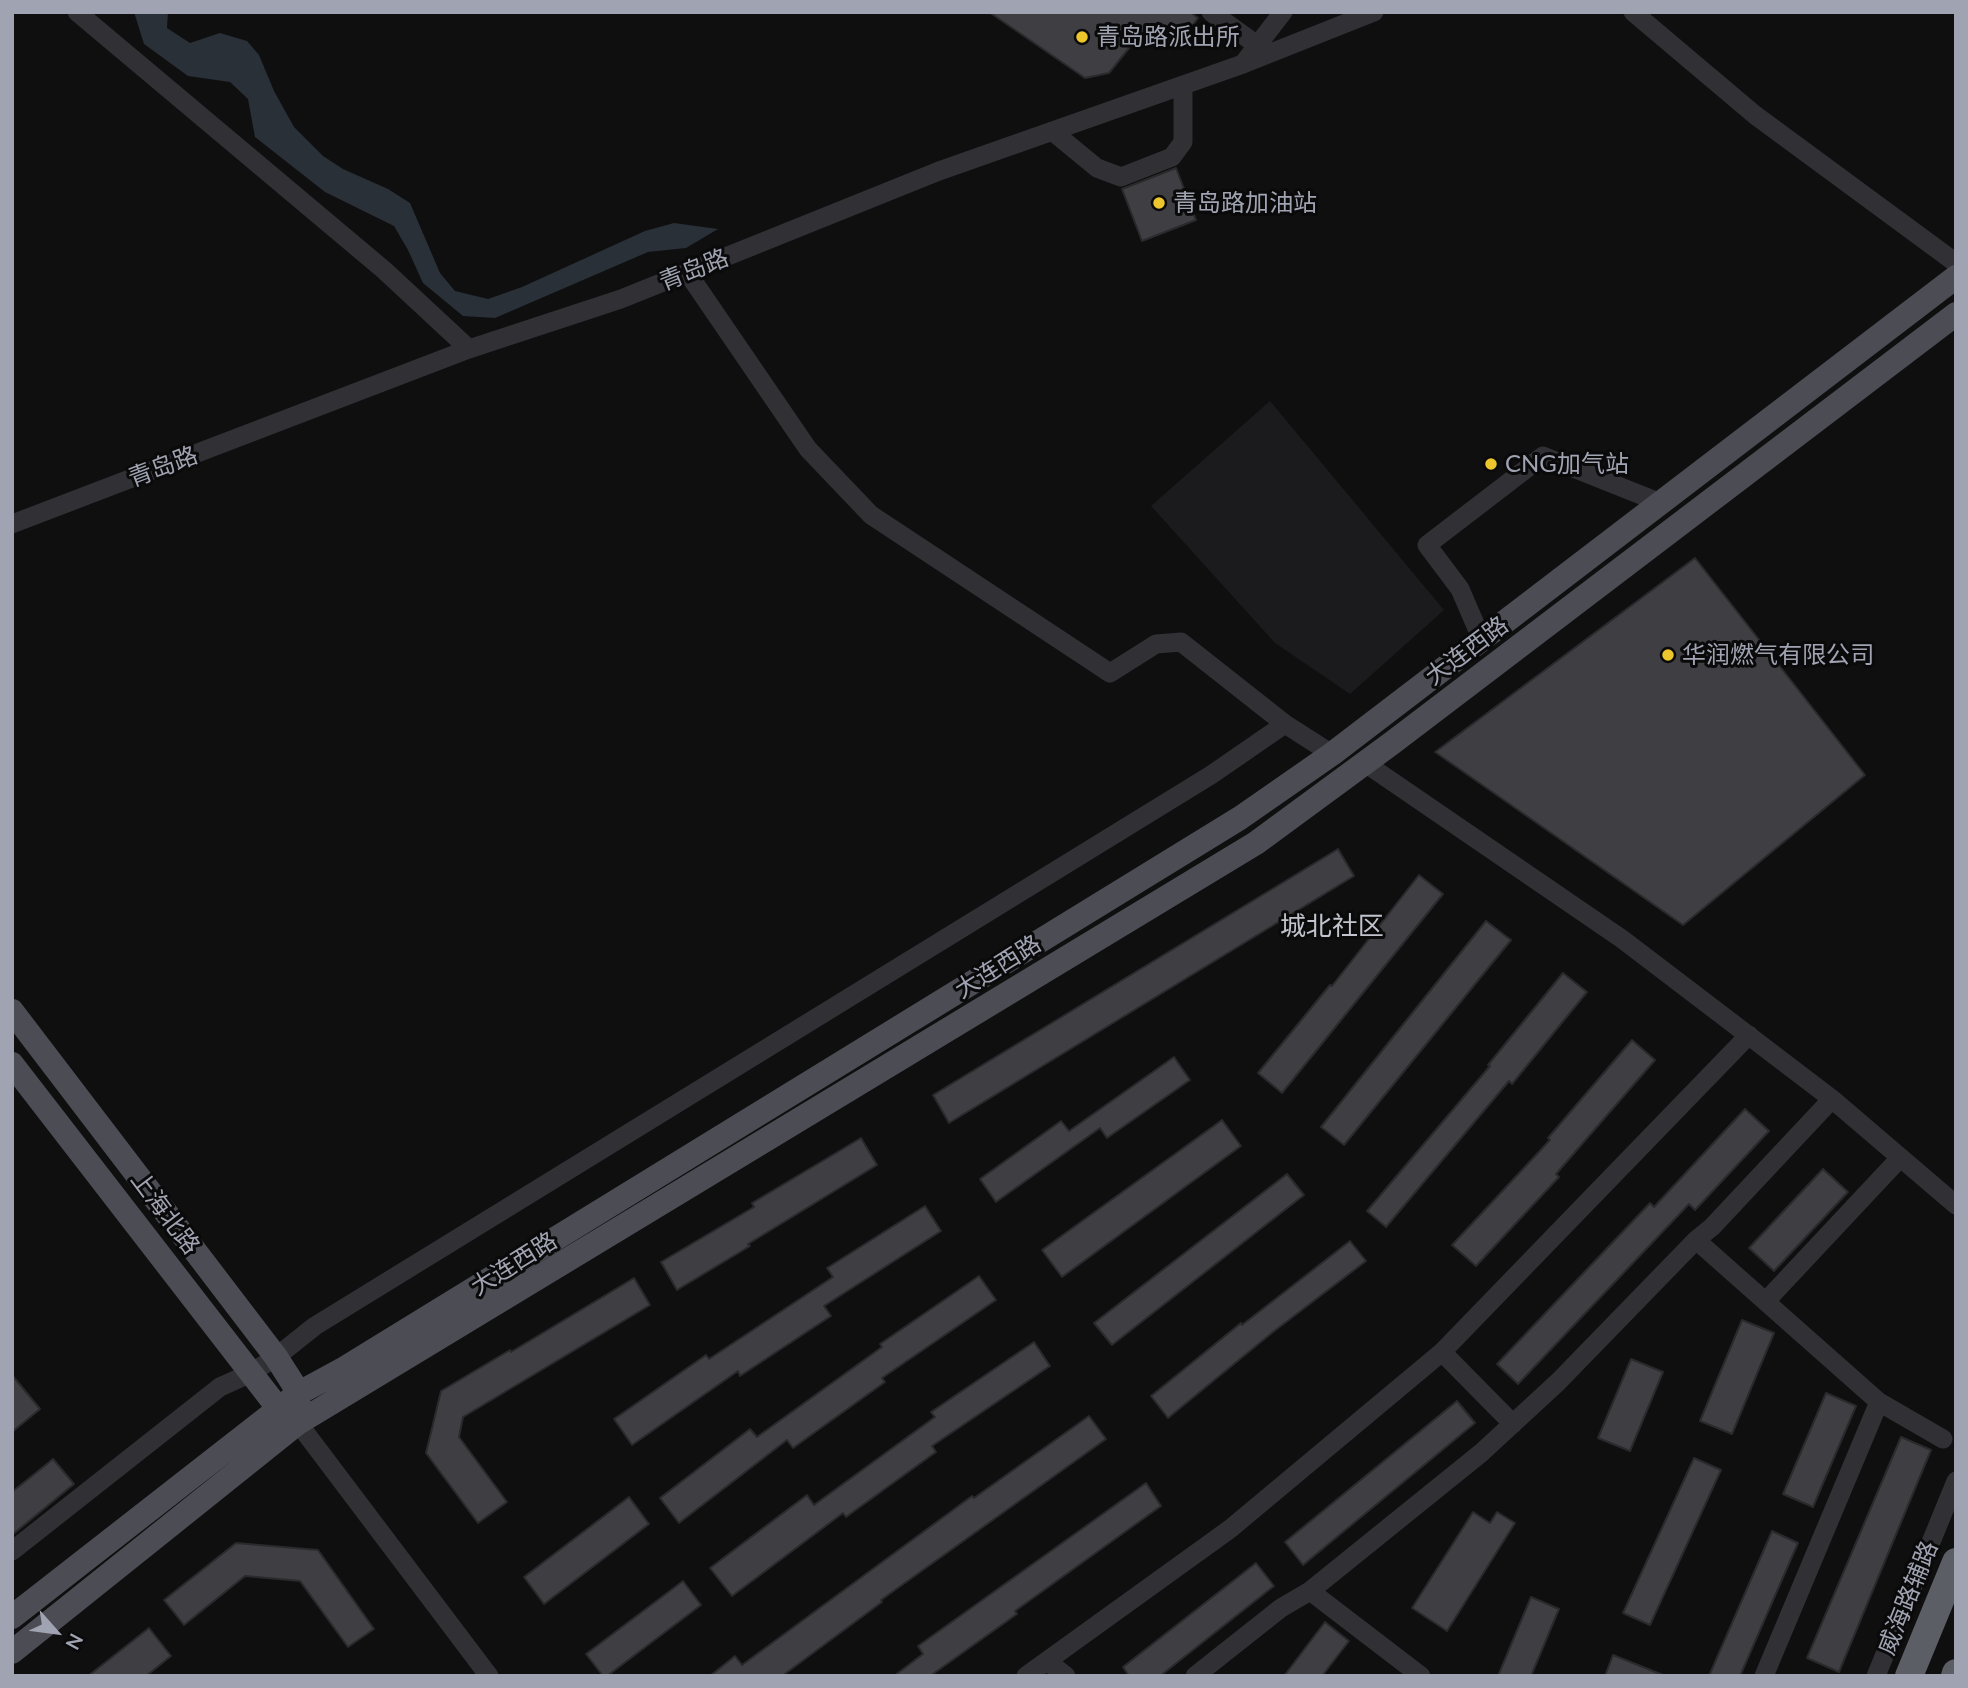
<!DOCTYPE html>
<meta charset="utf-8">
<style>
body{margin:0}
#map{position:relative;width:1968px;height:1688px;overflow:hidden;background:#0f0f10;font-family:Lato,sans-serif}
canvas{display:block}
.frame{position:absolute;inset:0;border:14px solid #a0a3b1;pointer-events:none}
.north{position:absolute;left:21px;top:1597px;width:70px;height:70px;-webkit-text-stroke:5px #0a0a0b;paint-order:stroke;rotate:118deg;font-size:19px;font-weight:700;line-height:28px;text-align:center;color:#a0a3b1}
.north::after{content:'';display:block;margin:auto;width:24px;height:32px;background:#a0a3b1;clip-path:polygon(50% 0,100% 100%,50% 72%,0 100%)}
</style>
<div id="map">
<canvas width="1968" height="1688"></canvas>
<div class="frame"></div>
<div class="north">N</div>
</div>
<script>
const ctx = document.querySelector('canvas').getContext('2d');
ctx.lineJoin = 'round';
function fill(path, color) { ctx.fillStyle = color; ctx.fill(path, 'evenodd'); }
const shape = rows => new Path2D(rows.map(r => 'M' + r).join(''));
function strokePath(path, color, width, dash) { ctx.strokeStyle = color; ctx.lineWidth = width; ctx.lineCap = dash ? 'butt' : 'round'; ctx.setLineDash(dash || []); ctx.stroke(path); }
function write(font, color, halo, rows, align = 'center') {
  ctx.font = font + ' Lato,"Noto Sans SC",sans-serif'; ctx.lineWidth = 6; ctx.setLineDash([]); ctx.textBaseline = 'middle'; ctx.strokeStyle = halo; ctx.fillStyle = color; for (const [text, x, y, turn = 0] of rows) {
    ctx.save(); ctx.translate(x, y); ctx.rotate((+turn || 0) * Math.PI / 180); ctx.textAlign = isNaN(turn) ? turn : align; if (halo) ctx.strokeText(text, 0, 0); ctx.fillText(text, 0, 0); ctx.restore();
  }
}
fill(shape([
 [1270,401,1444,610,1350,694,1275,643,1151,506]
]), '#1b1b1d');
fill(shape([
 [134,12,168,12,167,28,190,43,220,33,247,41,259,55,274,91,294,127,323,156,343,169,388,189,410,203,440,273,455,291,488,299,522,287,645,231,674,223,718,229,686,248,648,252,495,318,463,316,423,283,408,250,394,226,325,192,255,137,248,99,230,82,188,76,144,44]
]), '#293038');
const building = shape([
 [989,12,1190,12,1198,18,1177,47,1146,27,1109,73,1085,78,989,12],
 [1176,168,1196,220,1142,241,1122,189,1176,168],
 [1695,558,1865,775,1683,925,1435,752,1695,558],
 [1338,849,1354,876,949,1123,933,1095,1338,849],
 [1419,875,1443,894,1282,1093,1258,1073,1330,985,1332,986,1419,875],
 [1486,921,1511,940,1344,1145,1321,1127,1486,921],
 [1563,973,1587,992,1512,1084,1509,1081,1386,1227,1367,1211,1490,1066,1488,1065,1563,973],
 [1632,1040,1655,1060,1556,1174,1559,1177,1476,1266,1452,1245,1550,1140,1548,1138,1632,1040],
 [1174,1057,1190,1080,1107,1138,1100,1128,996,1202,980,1179,1061,1121,1069,1131,1174,1057],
 [1745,1109,1769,1131,1695,1210,1689,1204,1518,1384,1497,1364,1650,1203,1654,1207,1745,1109],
 [1222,1120,1241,1146,1062,1277,1042,1250,1222,1120],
 [861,1138,877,1165,748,1244,750,1246,677,1290,661,1262,754,1207,752,1203,861,1138],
 [1823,1169,1848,1192,1774,1271,1749,1248,1823,1169],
 [1287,1174,1304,1195,1112,1345,1094,1323,1287,1174],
 [925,1206,941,1231,824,1306,831,1316,740,1376,738,1371,632,1445,614,1419,706,1355,709,1359,833,1277,827,1268,925,1206],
 [1350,1241,1366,1261,1273,1332,1168,1418,1151,1396,1241,1323,1242,1325,1350,1241],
 [979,1276,996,1300,882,1378,885,1382,793,1448,787,1440,679,1523,660,1498,750,1429,757,1437,882,1347,880,1344,979,1276],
 [634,1278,650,1305,463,1417,459,1437,507,1502,478,1523,426,1453,441,1391,510,1350,511,1352,634,1278],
 [1742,1320,1774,1333,1732,1434,1700,1421,1742,1320],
 [1034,1342,1050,1366,932,1446,936,1452,846,1517,843,1513,732,1596,710,1568,807,1495,814,1505,935,1417,931,1412,1034,1342],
 [1631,1359,1663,1372,1630,1451,1598,1438,1631,1359],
 [12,1375,40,1409,12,1432,12,1375],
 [1826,1393,1856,1406,1813,1507,1783,1494,1826,1393],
 [1457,1401,1475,1423,1303,1565,1285,1542,1457,1401],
 [1089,1416,1106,1439,881,1600,882,1602,782,1676,710,1676,735,1656,742,1665,972,1496,974,1498,1089,1416],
 [1901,1437,1931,1450,1839,1672,1807,1658,1901,1437],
 [1694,1458,1721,1470,1650,1625,1623,1613,1694,1458],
 [53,1459,74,1484,12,1535,12,1492,53,1459],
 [1146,1483,1161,1506,1015,1611,1017,1614,930,1676,894,1676,923,1654,918,1646,1146,1483],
 [629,1497,649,1524,544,1604,524,1577,629,1497],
 [1473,1512,1490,1523,1497,1512,1515,1523,1447,1631,1412,1608,1473,1512],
 [1772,1531,1798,1543,1740,1676,1709,1676,1772,1531],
 [236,1543,318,1550,374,1629,348,1647,300,1581,245,1576,184,1625,164,1600,236,1543],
 [1256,1563,1274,1586,1160,1676,1129,1676,1123,1667,1256,1563],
 [683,1581,701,1605,607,1676,603,1676,586,1654,683,1581],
 [1531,1597,1559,1609,1531,1676,1498,1676,1531,1597],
 [1325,1622,1349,1641,1322,1676,1284,1676,1325,1622],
 [149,1628,171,1656,146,1676,88,1676,149,1628],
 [1613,1655,1663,1675,1663,1676,1605,1676,1613,1655]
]);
fill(building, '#3e3e43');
strokePath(building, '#2a292c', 2);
strokePath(shape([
 [77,12,384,270,469,349],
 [1211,12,1257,45],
 [1633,12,1755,115,1956,263],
 [1243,64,1283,12],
 [1052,131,1097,168,1121,177,1172,157,1183,142,1183,85],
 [687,272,808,449,871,515,1110,673,1156,644,1181,642,1285,724],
 [12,524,469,349,621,299,939,171,1243,64,1374,12],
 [1482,640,1460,589,1427,545,1543,456,1661,503],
 [1365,763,1622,939,1832,1099,1956,1205],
 [1696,1240,1879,1402,1943,1439],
 [1766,1301,1900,1158],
 [1442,1352,1513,1424],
 [298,1423,489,1676],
 [12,1551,220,1387,251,1373,276,1357,315,1326,1211,775,1285,724,1332,754],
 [1310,1591,1421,1676],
 [1047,1661,1066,1676],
 [1026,1676,1230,1529,1442,1352,1749,1035],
 [1195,1676,1281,1608,1310,1591,1481,1453,1558,1382,1696,1240,1712,1227,1832,1099],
 [1764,1676,1879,1402],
 [1876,1676,1956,1481]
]), '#303035', 19);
strokePath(shape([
 [12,1011,276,1357,299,1393,298,1409],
 [12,1064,278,1408,291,1418],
 [12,1617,299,1393,345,1368,1240,818,1332,754,1956,277],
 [12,1652,298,1423,1256,843,1392,743,1956,314]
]), '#4c4d54', 24);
strokePath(shape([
 [1909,1676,1956,1562],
 [1955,1676,1956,1673]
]), '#5c5e66', 28);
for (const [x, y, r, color] of [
 [1082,37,7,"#ecc62c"],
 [1159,203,7,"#ecc62c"],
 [1491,464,7,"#ecc62c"],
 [1668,655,7,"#ecc62c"]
]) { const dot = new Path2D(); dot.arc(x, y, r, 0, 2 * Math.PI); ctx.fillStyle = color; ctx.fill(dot); strokePath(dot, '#0a0a0b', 2.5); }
write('24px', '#a0a3b1', '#0a0a0b', [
 ["青岛路派出所",1096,37],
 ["青岛路加油站",1173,203],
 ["CNG加气站",1505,464],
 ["华润燃气有限公司",1682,655]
], 'left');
write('24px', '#a0a3b1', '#0a0a0b', [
 ["青岛路",694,270,-22],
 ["青岛路",163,467,-21],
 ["大连西路",1467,651,-37],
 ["大连西路",998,967,-32],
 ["上海北路",165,1213,53],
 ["大连西路",514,1264,-32],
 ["威海路辅路",1908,1598,-68]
]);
write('26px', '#c1c3cd', '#0a0a0b', [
 ["城北社区",1332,927]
]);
</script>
